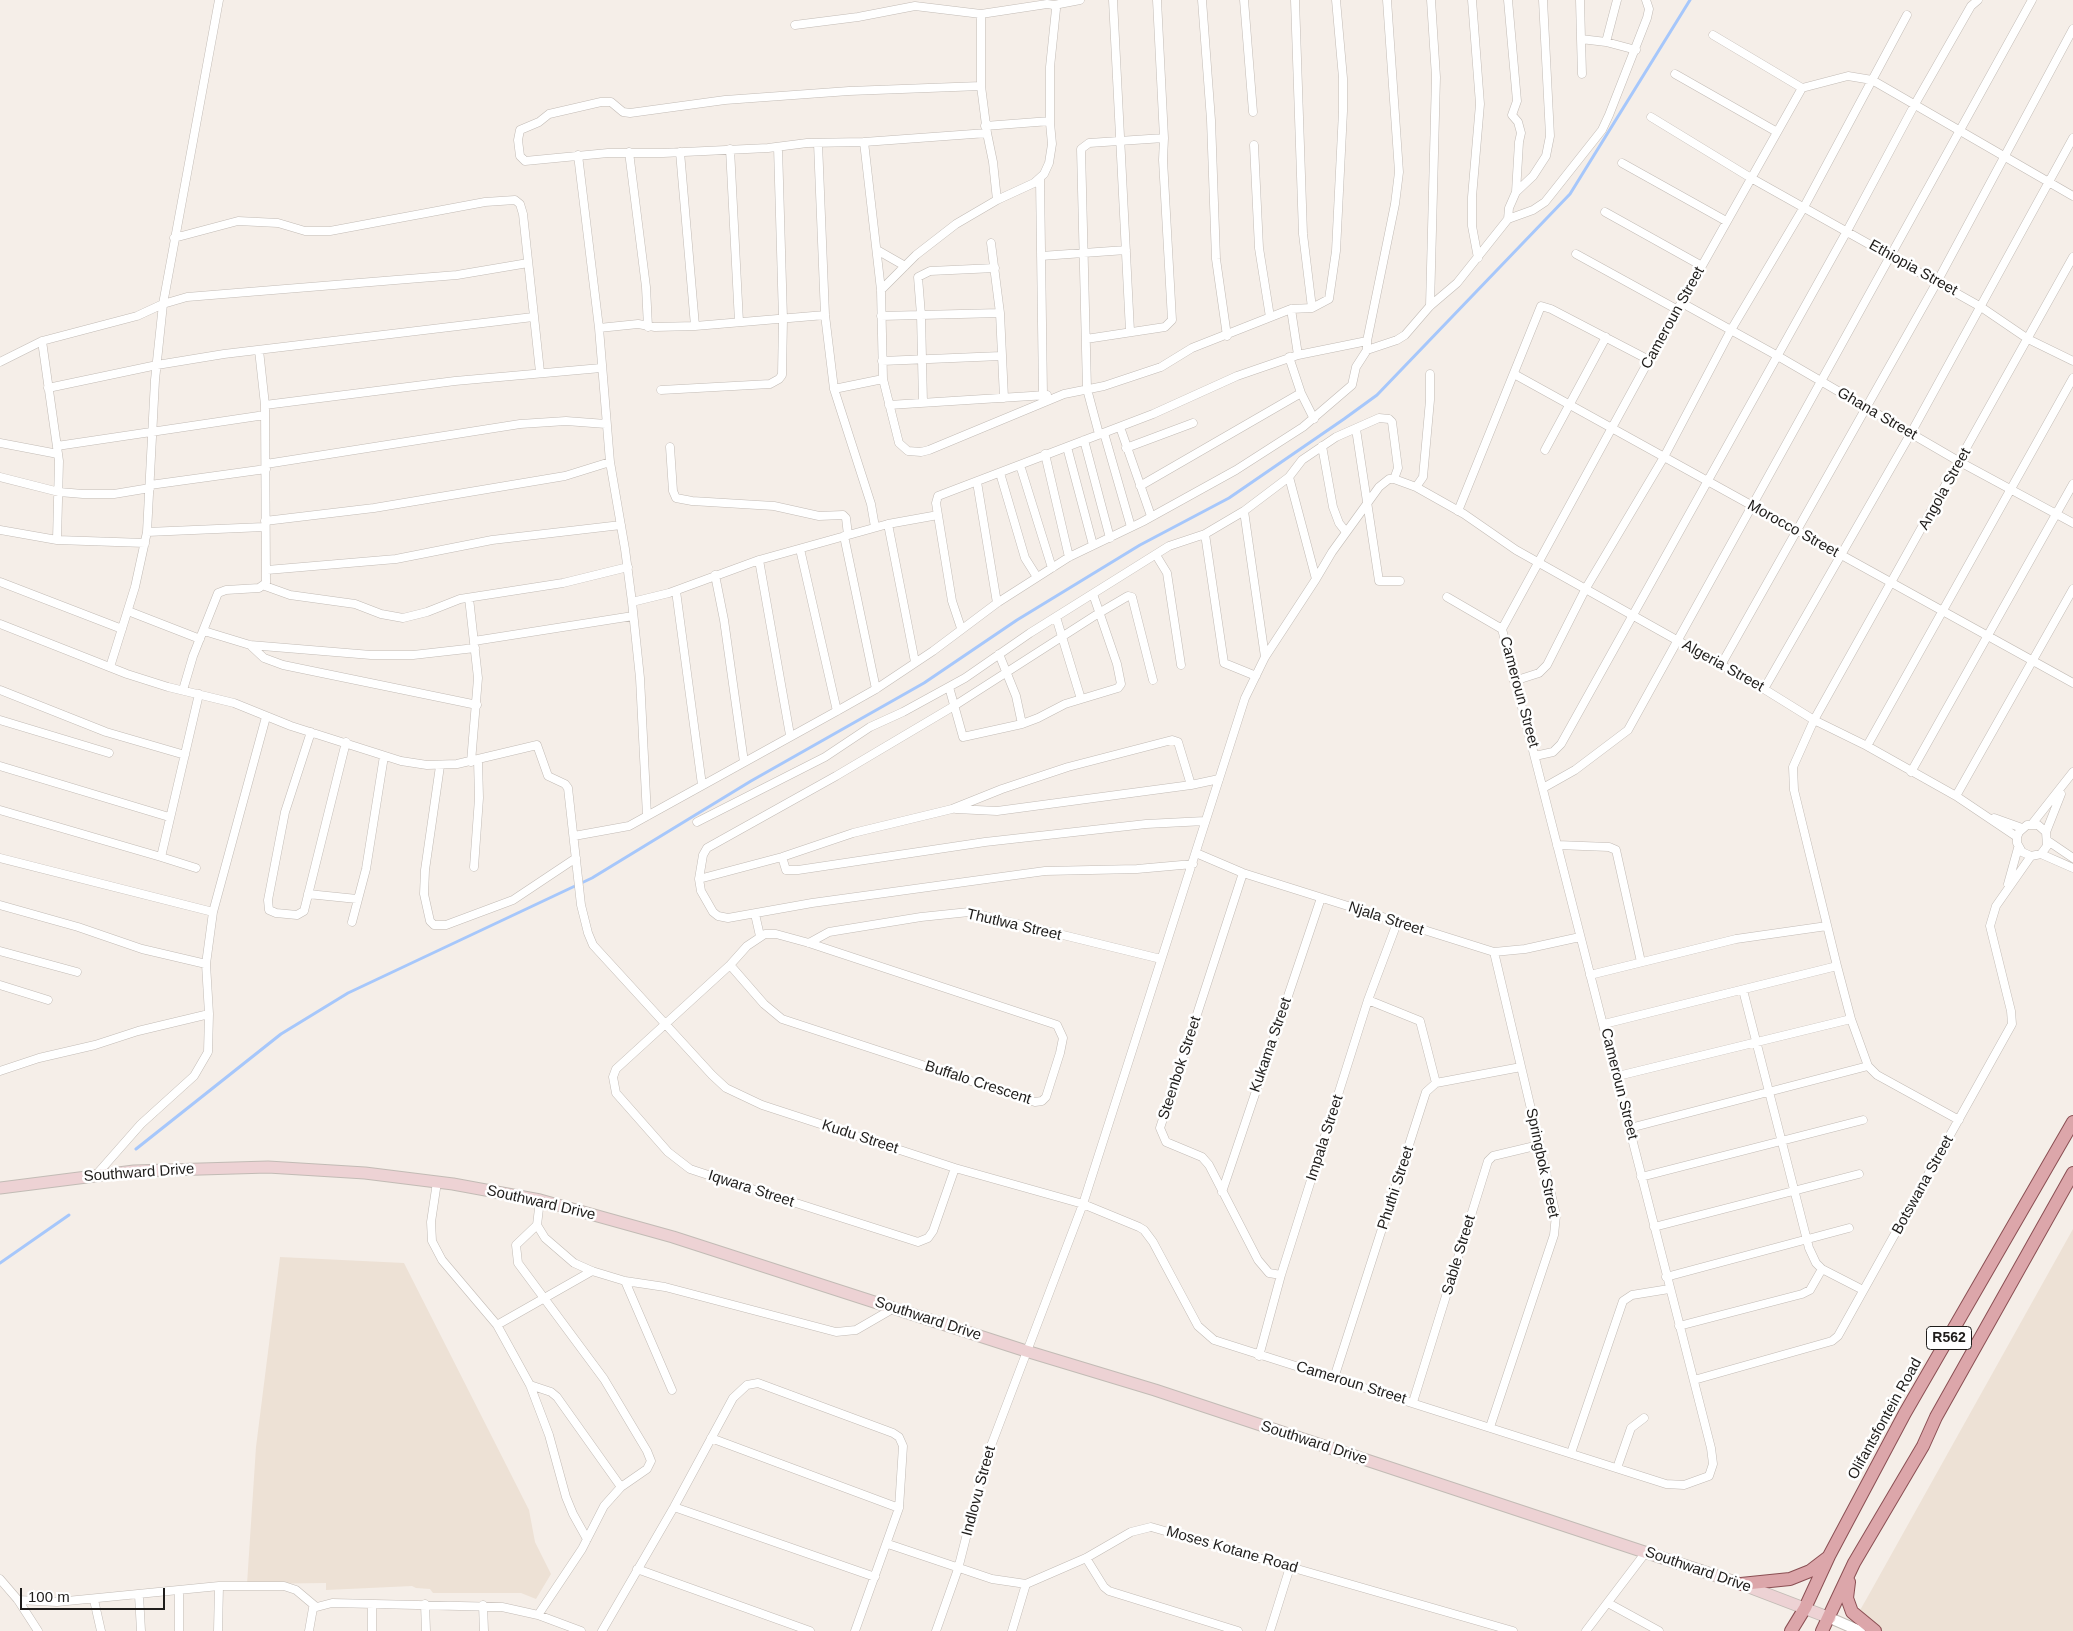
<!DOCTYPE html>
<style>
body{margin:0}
#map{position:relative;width:2073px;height:1631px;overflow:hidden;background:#f5eee8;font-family:Helvetica,sans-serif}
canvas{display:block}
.scale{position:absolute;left:20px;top:1588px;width:145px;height:22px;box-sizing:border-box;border:2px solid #1f1d1b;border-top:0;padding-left:6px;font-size:15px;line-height:18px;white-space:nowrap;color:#1f1d1b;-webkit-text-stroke:4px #fff;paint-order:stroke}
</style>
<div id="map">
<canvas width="2073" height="1631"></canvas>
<div class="scale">100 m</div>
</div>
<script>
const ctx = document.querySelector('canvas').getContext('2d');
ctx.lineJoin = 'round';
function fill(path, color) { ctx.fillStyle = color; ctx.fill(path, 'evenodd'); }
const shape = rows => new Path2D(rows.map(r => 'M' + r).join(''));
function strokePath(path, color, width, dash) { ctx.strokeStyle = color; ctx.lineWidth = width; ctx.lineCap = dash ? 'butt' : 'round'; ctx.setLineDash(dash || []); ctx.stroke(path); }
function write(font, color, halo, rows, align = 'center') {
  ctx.font = font + ' Helvetica,sans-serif'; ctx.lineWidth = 5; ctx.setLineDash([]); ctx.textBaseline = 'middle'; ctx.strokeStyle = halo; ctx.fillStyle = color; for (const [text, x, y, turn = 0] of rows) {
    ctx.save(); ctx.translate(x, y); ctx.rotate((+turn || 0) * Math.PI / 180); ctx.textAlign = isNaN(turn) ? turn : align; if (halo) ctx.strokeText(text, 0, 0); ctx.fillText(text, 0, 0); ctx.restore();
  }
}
fill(shape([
 [2073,1229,2073,1631,1848,1631,1867,1598],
 [280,1257,404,1263,529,1510,535,1542,551,1574,536,1599,521,1593,433,1593,430,1589,416,1588,412,1586,326,1590,326,1583,247,1584,256,1447]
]), '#ede1d5');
strokePath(shape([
 [136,1149,281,1034,348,993,592,878,751,781,924,683,1017,620,1140,545,1229,498,1344,419,1377,395,1570,194,1690,0],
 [0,1263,69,1215]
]), '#a6c7fb', 3);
const minor = shape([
 [1113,0,1130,331],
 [1202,0,1211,120,1216,259,1227,336],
 [1244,0,1253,112],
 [1295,0,1303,234,1312,308],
 [1472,0,1480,104,1472,197,1472,226,1478,258],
 [1580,0,1581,39,1606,42],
 [1617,0,1606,42,1636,50],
 [1054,5,1080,0],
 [981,14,1047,4,1054,5,1056,9,1050,67,1050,123,1052,144,1049,163,1044,174,1034,183,997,200],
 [795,25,858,17,915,6,981,14,981,86,987,133,864,142,881,290,883,379,899,443,908,451,921,452,929,450,1064,394,1104,386,1161,367,1192,348,1291,309],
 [1713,35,1802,88],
 [1581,39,1582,74],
 [1675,74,1777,132],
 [1651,117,1751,178,1981,307,2028,339,2073,361],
 [985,126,1050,121],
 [864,142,807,143,768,148,663,153,608,153,525,161,520,156,518,140,520,130,539,122,549,114,601,102,611,102,623,112,630,113,725,100,849,91,981,86],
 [818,143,825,315,834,389,871,504,875,527],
 [1254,145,1259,248,1270,317],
 [730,149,739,322],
 [629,152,646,287,648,327],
 [680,152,695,326],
 [578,155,599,328,610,462,625,549,632,602,640,678,647,816],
 [1622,163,1726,221],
 [1040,179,1043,395],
 [1516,192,1533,176,1546,156,1550,136,1543,0],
 [1605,212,1702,266],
 [1508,219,1509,208,1516,192,1519,142,1521,133,1518,122,1512,115,1517,101,1508,0],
 [174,238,238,221,278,223,305,231,330,231,485,202,515,200,520,204,523,214,540,372],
 [991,243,1000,313,1004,398],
 [877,250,905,266],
 [1576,254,1678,310],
 [1041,256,1126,250],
 [881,290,916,255,956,224,997,200,993,162,987,133],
 [1682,303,1776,355,1960,462,2073,523],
 [1430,306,1436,77,1431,0],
 [881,316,1000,313],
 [599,328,638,324,655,327,695,326,825,315],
 [1086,339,1165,327,1172,320,1163,160,1164,138,1157,0],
 [42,341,59,461,57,540],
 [259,350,265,405,455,381,601,368],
 [1367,350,1367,341,1395,204,1399,172,1387,0],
 [1298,355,1367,341],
 [1289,357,1301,393],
 [882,361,1001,356],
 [0,362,42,341,137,316,163,304,187,297,457,275,528,263],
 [1514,374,2073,683],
 [48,388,157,365,224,354,533,317],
 [834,389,883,379],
 [661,390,770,384,779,379,782,375,783,319,778,147],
 [923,403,921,315,918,277,930,271,995,268],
 [889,405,1047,395],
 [1120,427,1151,516],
 [1356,429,1379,581,1400,581],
 [1104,433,1131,527],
 [1099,434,1087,389,1081,149,1089,143,1164,138],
 [1084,440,1110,538],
 [0,443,58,454],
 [57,446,265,415],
 [1322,446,1333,507,1339,523,1346,532],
 [670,447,673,491,676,498,692,501,774,506,819,516,843,515,846,518,848,535],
 [1067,447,1093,545],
 [1126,448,1193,423],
 [1545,450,1606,337],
 [1045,454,1069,557],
 [266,464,520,424,566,421,606,424],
 [1020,465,1052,568],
 [1000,473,1025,558,1037,577],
 [0,477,59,492,83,494,114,494,150,488],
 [977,482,997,603],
 [150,485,266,469],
 [1140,486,1301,393,1314,419],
 [1416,487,1423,477,1430,400,1430,374],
 [1244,511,1265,657],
 [1458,511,1541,306,1551,309,1649,360],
 [265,521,374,508,565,476,610,462],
 [888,524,938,515],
 [0,530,57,540,145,543],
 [147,532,264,527],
 [1205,534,1224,663,1256,676],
 [844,536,876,689],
 [800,549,837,711],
 [1156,555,1167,573,1181,665],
 [759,560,790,735],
 [267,570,396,559,492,540,621,525],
 [715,575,724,620,744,762],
 [1316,579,1332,552,1379,487,1389,479,1394,479,1416,487,1464,514,1516,550,1764,689,1814,720,1867,746,1956,796,2017,837],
 [0,582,122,629],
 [265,586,290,595,355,604,381,614,403,618,427,612,460,599,563,583,628,567],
 [676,591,702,785],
 [1447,597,1502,629],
 [469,598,478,678,471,762],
 [632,602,669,593,759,560,888,524,915,662],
 [128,611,200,639],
 [1056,617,1081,699],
 [0,624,127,674,168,687,234,703,291,726,401,761,427,765,457,764,537,745,548,776,565,784,568,788,581,905,588,933,593,945,712,1075,726,1088,762,1105,955,1168,1083,1204,1139,1227,1144,1230,1153,1242,1198,1326,1214,1340,1666,1484,1684,1485,1709,1476,1713,1464,1711,1448,1502,629,1649,360,1802,88,1848,76,1872,80,2073,196],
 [961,628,952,601,936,503,938,496,1153,414,1237,376,1298,355,1291,309,1312,308,1329,299,1336,251,1343,111,1343,78,1336,0],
 [204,631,250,645,371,655,413,655,475,648],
 [474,641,633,616],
 [250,645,264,658,283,665,477,705],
 [999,654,1016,696,1022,724,1038,718,1065,704,1118,688,1121,684,1117,664,1093,594],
 [1721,665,1937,282,2073,29],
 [110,667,135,587,147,532,155,380,163,304,219,0],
 [1153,680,1132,597,1128,596,1099,613,954,706,836,776,707,848,703,855,699,879,701,891,713,912,718,916,728,918,812,903,1045,871,1137,869,1193,864],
 [1514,681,1539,673,1547,665,1586,588,1664,457,1731,330,1804,207,1907,15],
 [949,687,963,737,1022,724],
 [1764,689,1911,433,2073,138],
 [0,690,106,732,185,755],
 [183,690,193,656,218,593,226,590,259,588,266,583,265,405],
 [0,720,109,753],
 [311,732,285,812,268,900,269,910,276,913,297,915,304,911,346,742],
 [1867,746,2073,378],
 [1535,756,1553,752,1561,744,1847,231,1915,104,1971,6,1978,0],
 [0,766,169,817],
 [440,766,425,870,424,894,430,921,434,925,446,925,513,900,576,858],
 [1911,772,2073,484],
 [1543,788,1575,770,1628,730,2032,0],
 [1956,796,2073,589],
 [956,809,997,811,1191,785],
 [0,810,161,857],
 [1994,818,2022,828],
 [697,822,825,757,870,727,903,712,965,678,1030,633,1169,546,1205,534,1244,511,1289,477,1302,460,1336,437,1379,418,1389,419,1392,422,1398,468,1394,479],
 [2032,824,2073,772],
 [2046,832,2061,794],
 [574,836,629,826,837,711,876,689,933,651,997,603,1069,557,1142,522,1236,470,1303,427,1352,385,1356,367,1367,350,1397,340,1405,335,1430,306,1457,283,1508,219,1533,210,1545,202,1553,192,1602,130,1609,115,1647,18,1649,9,1646,0],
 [2048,841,2073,858],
 [1557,845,1609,847,1616,850,1641,962],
 [1196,853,1243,873,1494,952,1525,949,1580,937],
 [2041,854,2047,846,2046,832,2038,825,2027,825,2019,832,2017,837,2017,843,2022,852,2031,856,2041,854,2073,868],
 [782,857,786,870,798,870,985,842,1146,824,1205,821],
 [0,858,213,912],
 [474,867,479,798,478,760],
 [196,868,161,857,199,694],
 [1243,873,1160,1128,1166,1142,1202,1157,1209,1165,1258,1260,1269,1273,1281,1275],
 [699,879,782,857,853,833,952,809,1002,789,1068,767,1172,740,1178,742,1191,785,1219,779],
 [2008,884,2018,848],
 [308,894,357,899],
 [0,905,78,927,142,949,206,964],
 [755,914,760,936],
 [352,922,366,869,384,756],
 [809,943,829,932,841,930,921,917,969,912,1161,959],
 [0,951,77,972],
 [730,965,764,1004,782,1019,1035,1102,1042,1101,1046,1097,1060,1053,1063,1038,1057,1025,809,943,776,934,765,934,747,946,730,965,616,1069,613,1077,616,1093,668,1152,690,1169,702,1173,918,1242,928,1238,933,1231,955,1168],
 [1590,975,1736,939,1827,926],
 [0,985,48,1000],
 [1743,990,1809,1248,1816,1263,1822,1269],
 [1368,1000,1420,1021,1436,1083],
 [1604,1024,1837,966],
 [0,1071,39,1058,95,1045,138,1031,209,1014],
 [1618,1076,1851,1019],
 [1959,1120,1877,1075,1868,1066,1851,1019,1837,966,1794,790,1793,767,1814,720,2073,257],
 [1630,1128,1868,1066],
 [97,1174,141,1124,194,1076,208,1052,209,1014,206,964,213,912,266,717],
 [1641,1177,1863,1120],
 [437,1182,431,1222,432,1241,442,1260,497,1325,530,1385,549,1435,566,1497,573,1514,587,1539],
 [1222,1192,1321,898],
 [540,1200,537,1225,545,1238,574,1263,592,1271,625,1281,665,1287,836,1332,856,1330,894,1308],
 [537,1225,516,1245,518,1263,604,1379,647,1451,651,1461,647,1469,621,1487,604,1506,582,1549,538,1615],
 [1654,1227,1859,1174],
 [1666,1277,1849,1228],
 [625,1281,672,1390],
 [497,1325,592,1271],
 [1679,1326,1802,1294,1810,1290,1822,1269,1863,1290],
 [1259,1356,1281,1275,1368,1000,1397,923],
 [1334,1378,1426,1092,1436,1083,1521,1067],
 [1694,1380,1832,1341,1838,1336,2012,1024,2011,1011,1990,926,1996,906,2031,856],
 [530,1385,551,1392,557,1397,621,1487],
 [1413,1402,1488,1161,1493,1156,1539,1145],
 [1490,1427,1554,1235,1556,1215,1494,952],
 [711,1438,899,1508],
 [1571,1453,1623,1301,1632,1295,1669,1289],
 [1617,1468,1631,1428,1644,1418],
 [674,1507,875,1577],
 [888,1544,992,1579,1026,1584,1086,1558,1131,1532,1151,1527,1513,1631],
 [1086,1558,1104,1587,1109,1591,1238,1631],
 [637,1569,810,1631],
 [0,1579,18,1600,38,1631],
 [179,1590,179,1631],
 [139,1595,141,1631],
 [18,1600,57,1602,219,1586,284,1586,296,1590,315,1606],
 [94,1600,101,1631],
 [1608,1603,1659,1631],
 [425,1604,426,1631],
 [483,1605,484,1631],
 [218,1631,219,1586],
 [309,1631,313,1608,332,1603,502,1607,538,1615,581,1631],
 [372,1631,372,1604],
 [602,1631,674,1507,733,1398,747,1385,758,1383,893,1433,899,1437,903,1446,899,1508,855,1631],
 [936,1631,958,1569,986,1459,1083,1204,1245,698,1265,657,1316,579,1289,477],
 [1012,1631,1026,1584],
 [1270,1631,1290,1567],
 [1586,1631,1646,1552]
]);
const tertiary = shape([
 [1830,1618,1860,1631]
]);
const secondary = shape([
 [0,1188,134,1171,268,1167,365,1173,453,1184,540,1200,673,1237,1026,1351,1155,1390,1741,1584,1830,1618]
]);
const primary = shape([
 [1849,1582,1847,1598,1852,1612,1875,1631],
 [1741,1584,1790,1579,1810,1571,1827,1558],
 [1791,1631,1805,1608,1829,1556,1905,1413,2073,1122],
 [1822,1631,1854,1563,1923,1446,1936,1417,2073,1173]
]);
strokePath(minor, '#c2bbb5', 9);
strokePath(tertiary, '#c2bbb5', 12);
strokePath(secondary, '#c2bbb5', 13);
strokePath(primary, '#8a4f53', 14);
strokePath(minor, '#fff', 8);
strokePath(tertiary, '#fff', 10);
strokePath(secondary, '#edd2d4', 11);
strokePath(primary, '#dca6aa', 12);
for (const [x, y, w] of [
 [1949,1338,45]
]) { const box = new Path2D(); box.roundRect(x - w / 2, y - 11.5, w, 23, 4); ctx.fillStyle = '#fff'; ctx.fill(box); strokePath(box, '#1f1d1b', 1); }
write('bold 14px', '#1f1d1b', null, [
 ["R562",1949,1338]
]);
write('15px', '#1f1d1b', '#fff', [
 ["Ethiopia Street",1913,268,29],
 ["Cameroun Street",1673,318,-61],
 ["Ghana Street",1877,414,30],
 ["Angola Street",1945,489,-61],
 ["Morocco Street",1793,529,29],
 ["Algeria Street",1723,666,29],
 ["Cameroun Street",1519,692,75],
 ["Njala Street",1386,919,18],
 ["Thutlwa Street",1014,925,13],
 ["Kukama Street",1271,1045,-71],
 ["Steenbok Street",1180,1068,-72],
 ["Buffalo Crescent",978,1083,18],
 ["Cameroun Street",1619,1084,76],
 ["Kudu Street",860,1137,18],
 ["Impala Street",1325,1138,-72],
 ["Springbok Street",1542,1163,78],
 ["Southward Drive",139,1173,-4],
 ["Botswana Street",1923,1185,-61],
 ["Phuthi Street",1396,1188,-72],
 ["Iqwara Street",751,1189,18],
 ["Southward Drive",541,1203,13],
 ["Sable Street",1459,1255,-73],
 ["Southward Drive",928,1319,18],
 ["Cameroun Street",1351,1383,17],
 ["Olifantsfontein Road",1885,1419,-61],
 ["Southward Drive",1314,1443,18],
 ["Indlovu Street",979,1491,-75],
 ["Moses Kotane Road",1232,1550,16],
 ["Southward Drive",1698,1570,19]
]);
</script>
